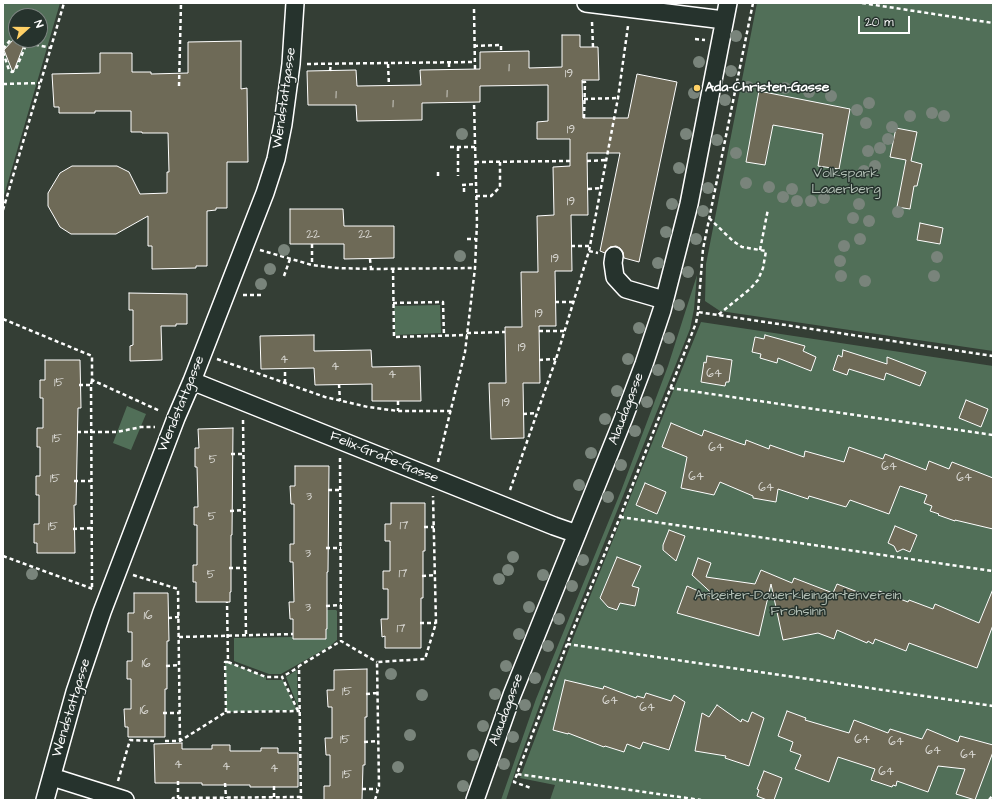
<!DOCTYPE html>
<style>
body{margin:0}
#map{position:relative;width:996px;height:803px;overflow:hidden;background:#343e35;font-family:"Architects Daughter",sans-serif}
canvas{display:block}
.frame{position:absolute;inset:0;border:4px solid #fff;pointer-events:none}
.north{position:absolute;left:8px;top:8px;width:40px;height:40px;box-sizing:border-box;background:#26332d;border:1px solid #7d8581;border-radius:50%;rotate:69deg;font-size:11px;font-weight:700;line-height:16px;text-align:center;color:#fff}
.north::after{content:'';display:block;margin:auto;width:14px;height:18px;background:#ffd166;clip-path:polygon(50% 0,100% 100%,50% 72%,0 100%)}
.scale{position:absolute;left:858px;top:16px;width:52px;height:18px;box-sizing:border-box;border:2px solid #fff;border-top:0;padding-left:5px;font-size:12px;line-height:14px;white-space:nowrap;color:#fff;-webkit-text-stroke:3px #26332d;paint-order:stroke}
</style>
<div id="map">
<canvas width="996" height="803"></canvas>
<div class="frame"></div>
<div class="north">N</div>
<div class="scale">20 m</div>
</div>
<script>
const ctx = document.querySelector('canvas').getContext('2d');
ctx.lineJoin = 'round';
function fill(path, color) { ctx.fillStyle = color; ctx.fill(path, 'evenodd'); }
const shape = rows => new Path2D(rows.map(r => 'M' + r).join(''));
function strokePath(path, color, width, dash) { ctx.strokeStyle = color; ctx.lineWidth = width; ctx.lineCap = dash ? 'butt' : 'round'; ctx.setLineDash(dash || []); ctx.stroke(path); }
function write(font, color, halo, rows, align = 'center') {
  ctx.font = font + ' "Architects Daughter",sans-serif'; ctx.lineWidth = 3; ctx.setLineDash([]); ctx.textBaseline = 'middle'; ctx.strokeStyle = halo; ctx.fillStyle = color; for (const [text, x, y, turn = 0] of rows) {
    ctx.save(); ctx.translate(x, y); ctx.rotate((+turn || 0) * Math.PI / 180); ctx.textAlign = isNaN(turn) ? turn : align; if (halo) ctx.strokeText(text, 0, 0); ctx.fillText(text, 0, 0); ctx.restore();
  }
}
fill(shape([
 [3,3,60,3,3,199],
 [16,16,40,16,40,40,16,40],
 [757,3,993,3,993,351,720,311,705,301,706,264],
 [697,275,694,309,690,329,546,688,517,766,506,800,501,800,536,699,621,491,668,366],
 [440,305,441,333,395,335,394,306],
 [701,322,993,366,993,800,550,800,555,785,520,778,572,641],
 [127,406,146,414,131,450,113,443],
 [326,610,336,610,337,611,337,640,330,646,281,674,269,674,234,661,234,638,293,637,293,639,326,639,326,629,327,628],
 [225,662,228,662,266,677,266,680,283,680,297,710,226,712],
 [297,670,298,707,286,677]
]), '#516f58');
const building = shape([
 [562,35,580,35,580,47,598,47,599,80,582,80,583,118,628,118,637,74,677,82,639,262,624,258,623,252,620,248,616,246,610,247,605,253,600,251,620,153,587,153,588,215,571,215,572,271,555,271,556,326,539,326,540,383,523,383,524,438,491,439,489,383,506,383,505,327,522,327,521,272,538,272,537,216,554,215,553,167,570,166,570,139,537,139,537,122,548,121,548,85,480,86,480,102,422,103,422,120,357,121,356,105,308,105,307,71,356,70,357,86,421,85,420,70,480,69,480,52,529,51,529,68,562,67,562,35],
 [13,40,26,40,13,73,4,50,13,40],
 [241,41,241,89,247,88,248,162,227,162,227,208,216,208,216,210,207,211,207,266,196,266,196,268,152,269,152,246,148,246,148,216,116,234,71,234,60,227,48,206,48,193,60,173,72,166,117,166,129,172,140,194,167,193,167,172,169,172,168,133,142,133,142,132,131,132,131,111,95,111,95,113,59,113,59,107,54,107,52,74,100,73,100,53,132,53,132,72,151,72,151,74,188,73,188,42,241,41],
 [759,91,850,109,839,169,818,166,823,134,773,125,765,165,746,162,759,91],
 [896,128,917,132,911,161,922,164,917,186,914,186,910,209,897,207,906,160,890,157,896,128],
 [290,209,343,209,344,226,394,226,394,258,344,259,344,244,290,244,290,209],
 [920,223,943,228,940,244,917,240,920,223],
 [129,293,187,294,187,324,176,324,176,326,161,326,162,360,130,361,130,346,133,345,133,310,129,310,129,293],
 [314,335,314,351,371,350,372,367,420,366,421,401,372,401,372,384,315,385,314,368,261,369,260,336,314,335],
 [765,335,805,346,803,351,816,357,811,371,778,358,777,363,760,358,761,354,752,352,755,337,764,339,765,335],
 [843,350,887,364,887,357,926,372,920,386,886,373,884,380,849,369,847,375,833,370,838,355,842,357,843,350],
 [707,356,732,360,729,382,726,382,725,386,701,382,704,362,706,363,707,356],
 [45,360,80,360,81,408,78,408,76,505,74,505,75,553,37,553,37,543,34,543,34,524,39,524,39,495,36,495,36,476,40,476,40,447,37,447,37,428,43,428,43,398,40,398,40,380,45,380,45,360],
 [966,400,988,409,981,427,959,418,966,400],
 [671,423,702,436,704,430,739,443,745,445,746,440,769,449,770,445,804,457,805,451,844,462,849,447,883,459,885,454,926,470,929,461,949,469,952,462,993,478,993,529,955,520,955,521,938,515,939,514,930,511,932,506,924,503,927,495,900,486,889,514,850,500,846,507,809,496,808,499,778,489,776,502,753,498,753,496,720,482,714,495,681,488,687,457,662,447,671,423],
 [233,428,232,535,231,535,231,592,230,592,230,602,196,602,196,582,193,582,193,565,197,565,197,525,194,525,194,507,198,507,197,467,195,467,195,448,199,448,198,429,233,428],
 [295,466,329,466,328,572,327,572,327,629,326,629,326,639,293,639,293,619,290,619,289,602,294,602,293,562,290,562,290,544,294,544,294,504,291,504,290,486,295,486,295,466],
 [645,483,666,492,657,514,636,505,645,483],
 [391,503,425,503,425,551,423,551,423,598,421,598,421,648,385,648,385,636,382,637,381,619,388,619,388,589,383,589,383,571,390,571,390,541,385,541,385,524,391,524,391,503],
 [895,526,917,535,910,552,903,549,897,552,894,546,888,543,895,526],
 [669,530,685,536,676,561,663,550,663,545,669,530],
 [617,557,641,566,632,586,639,588,635,606,620,603,617,610,608,607,600,598,617,557],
 [698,558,711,563,706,577,755,584,761,570,792,583,794,578,833,593,837,584,876,599,879,591,908,602,909,600,933,609,935,604,979,623,993,589,993,625,977,668,909,643,906,651,875,639,873,644,868,641,867,643,837,630,834,639,818,633,783,640,771,584,759,636,677,613,687,586,719,600,692,575,698,558],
 [134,593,168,593,169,641,167,641,167,689,165,689,165,737,128,737,128,727,125,727,124,709,131,709,131,679,127,679,127,661,132,661,132,632,128,632,128,613,134,613,134,593],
 [367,669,367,717,365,717,365,765,363,765,362,800,324,800,324,786,330,786,330,755,326,755,325,738,332,738,332,707,328,707,327,690,334,690,334,670,367,669],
 [565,680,603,689,604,686,636,698,637,696,644,698,646,693,671,701,674,695,685,702,669,750,643,742,640,749,627,744,624,752,605,746,604,747,568,733,568,734,553,730,565,680],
 [717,705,741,722,742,719,748,722,752,712,764,718,749,766,725,758,726,756,695,751,702,713,709,717,717,705],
 [787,711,806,718,805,720,849,733,854,720,888,733,890,729,922,739,927,729,958,742,960,736,993,745,993,752,975,800,956,794,965,769,938,766,928,792,897,781,896,786,893,785,892,787,871,780,875,769,838,757,829,782,795,769,801,755,790,751,793,742,778,736,787,711],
 [182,743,182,749,212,749,212,745,230,745,230,751,261,751,261,748,278,748,278,753,298,753,298,787,250,787,250,785,202,785,202,783,155,783,154,744,182,743],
 [764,771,782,778,774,800,767,800,757,796,759,790,757,789,764,771]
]);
fill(building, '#6e6a57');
strokePath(building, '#fff', 1);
const minor = shape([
 [586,3,724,20],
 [614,256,613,263,615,277,626,289,664,300],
 [192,381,554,526,577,534],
 [52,777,125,800],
 [45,800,75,692,102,612,176,418,192,381,265,193,276,159,283,124,291,64,295,3],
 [475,800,512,695,624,417,644,364,662,310,689,204,728,3]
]);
strokePath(minor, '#fff', 20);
strokePath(shape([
 [753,3,703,249,698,312,993,356],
 [862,3,993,23],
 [474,9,475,69],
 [592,22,593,47],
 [695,39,705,40],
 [28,43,51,48],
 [474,46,501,45,501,52],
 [3,49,16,33],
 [3,52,9,70,12,72,16,69,28,40],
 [449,63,449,69],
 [307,64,474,62],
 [388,64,389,86],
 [330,71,331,64],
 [582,82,585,82,584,118],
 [3,84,40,83],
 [179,86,181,3],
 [584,99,618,98],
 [450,147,475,147],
 [458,147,458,176],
 [587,161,607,160],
 [475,162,570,161],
 [438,176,438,170],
 [462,185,476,184],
 [588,189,601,188],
 [464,192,464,185],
 [476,196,491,196,500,187,500,162],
 [3,210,64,3],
 [709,218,733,241,742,247,766,251,763,268,758,280,750,289,718,315],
 [467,239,476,239],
 [312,244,312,265],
 [571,246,589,246],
 [260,250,312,265,337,268,371,269,475,268],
 [760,250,768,209],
 [589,251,598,253],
 [370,259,371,269],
 [393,269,394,337,467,335],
 [284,276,290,259],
 [243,295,262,295],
 [555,302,574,302],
 [393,303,443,302,444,336],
 [698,312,696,323,620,517,567,644,517,774,701,800],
 [3,319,92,356,92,380,160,411],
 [539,331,565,331],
 [467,333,505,332],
 [217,359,325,397,368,407,398,411,451,411],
 [539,360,556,359],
 [285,383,285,368],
 [339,384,340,401],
 [79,385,91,385],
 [670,388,993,435],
 [398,401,398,411],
 [523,414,537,413],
 [243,420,246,635],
 [77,432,117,432,141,427,155,427],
 [231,454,244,454],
 [340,458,341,641,377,662],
 [438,462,465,352,475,268,477,222,474,102],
 [74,481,91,481],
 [328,490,341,490],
 [510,490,556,359,589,251,618,98,628,26],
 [230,511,244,510],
 [620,517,993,571],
 [424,527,434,527],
 [73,529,91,528],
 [326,548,341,548],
 [3,556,93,589],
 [229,568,245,568],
 [133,575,178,589,180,741],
 [422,576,435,575],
 [92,587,91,385,92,380],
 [326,606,341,605],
 [168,618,179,617],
 [420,623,436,623],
 [179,637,293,634],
 [567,644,993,706],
 [228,662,266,677,282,677],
 [166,666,179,665],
 [366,694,377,693],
 [298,711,282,677,299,667],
 [226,712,225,662,228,662,227,602],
 [163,713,180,713],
 [165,741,180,741,226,712,300,711],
 [364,742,378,741],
 [517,774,514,782,531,788],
 [118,781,130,740,154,741],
 [178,781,178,798],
 [225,783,226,798],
 [362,789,377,789],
 [274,797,274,785],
 [172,800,173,798,178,798,301,797],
 [301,800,299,666,341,641],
 [375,800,379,786,377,662,425,659,436,623,433,496],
 [989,800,993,795]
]), '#fff', 2.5, [4, 3]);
strokePath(minor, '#26332d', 17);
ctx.fillStyle = '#79847b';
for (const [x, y] of [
 [736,36],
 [699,62],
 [731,71],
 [748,87],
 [785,88],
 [809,92],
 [694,93],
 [831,96],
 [725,100],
 [869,103],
 [857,110],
 [932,113],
 [910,116],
 [944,116],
 [866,123],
 [892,127],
 [462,134],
 [686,134],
 [888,139],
 [717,140],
 [880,148],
 [868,151],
 [736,153],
 [875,166],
 [679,168],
 [864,171],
 [746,183],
 [769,187],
 [708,188],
 [792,189],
 [783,197],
 [824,198],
 [797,201],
 [811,201],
 [672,204],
 [859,204],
 [703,211],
 [898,212],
 [853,218],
 [869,221],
 [666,232],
 [696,239],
 [860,239],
 [844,246],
 [284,250],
 [460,256],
 [937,257],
 [840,261],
 [658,263],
 [270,269],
 [688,272],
 [841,276],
 [934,276],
 [865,281],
 [261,284],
 [679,305],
 [639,328],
 [669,338],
 [628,359],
 [658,370],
 [617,391],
 [647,402],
 [605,419],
 [635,431],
 [591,453],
 [621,465],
 [579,485],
 [608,497],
 [513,557],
 [583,560],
 [508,570],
 [32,574],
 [543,575],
 [499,579],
 [572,586],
 [529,607],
 [559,619],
 [519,634],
 [548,646],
 [506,666],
 [391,674],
 [535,678],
 [495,694],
 [422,695],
 [525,705],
 [483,726],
 [410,735],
 [513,737],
 [473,755],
 [504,764],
 [398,767],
 [463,786]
]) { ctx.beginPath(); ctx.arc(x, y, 6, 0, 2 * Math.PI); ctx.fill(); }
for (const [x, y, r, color] of [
 [697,88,4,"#ffd166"]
]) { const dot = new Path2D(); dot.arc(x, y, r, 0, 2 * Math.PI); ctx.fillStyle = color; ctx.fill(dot); strokePath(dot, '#26332d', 1.5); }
write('12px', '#dbdad5', null, [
 ["1",509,68],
 ["19",569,74],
 ["1",447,94],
 ["1",336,95],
 ["1",393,104],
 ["19",571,130],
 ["19",571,202],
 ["22",313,235],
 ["22",365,235],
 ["19",555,259],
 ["19",539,314],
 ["19",522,348],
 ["4",284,360],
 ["4",335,367],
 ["64",714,374],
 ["4",392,375],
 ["15",59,383],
 ["19",506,403],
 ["15",57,439],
 ["64",716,448],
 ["5",213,460],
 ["64",889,467],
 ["64",696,477],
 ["64",964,478],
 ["15",55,479],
 ["64",766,488],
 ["3",309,497],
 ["5",212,517],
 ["17",404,526],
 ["15",53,527],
 ["3",308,554],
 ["17",403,574],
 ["5",211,575],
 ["3",308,608],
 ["16",148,616],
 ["17",401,629],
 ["16",146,664],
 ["15",347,692],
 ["64",610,701],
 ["64",647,708],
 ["16",144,711],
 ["15",345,740],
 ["64",862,740],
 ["64",896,742],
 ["64",933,751],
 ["64",968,755],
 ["4",178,765],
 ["4",226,767],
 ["4",274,769],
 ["64",886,772],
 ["15",347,775]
]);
write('bold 14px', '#fff', '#26332d', [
 ["Ada-Christen-Gasse",705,88]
], 'left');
write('14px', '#fff', '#26332d', [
 ["Wendstattgasse",285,98,-82],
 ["Wendstattgasse",182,404,-68],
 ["Alaudagasse",627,409,-69],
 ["Felix-Grafe-Gasse",384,458,22],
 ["Wendstattgasse",72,708,-73],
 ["Alaudagasse",507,710,-70]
]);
write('14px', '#b1beb4', '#26332d', [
 ["Volkspark",846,174],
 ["Laaerberg",846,190],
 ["Arbeiter-Dauerkleingartenverein",798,596],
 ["Frohsinn",798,612]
]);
</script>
